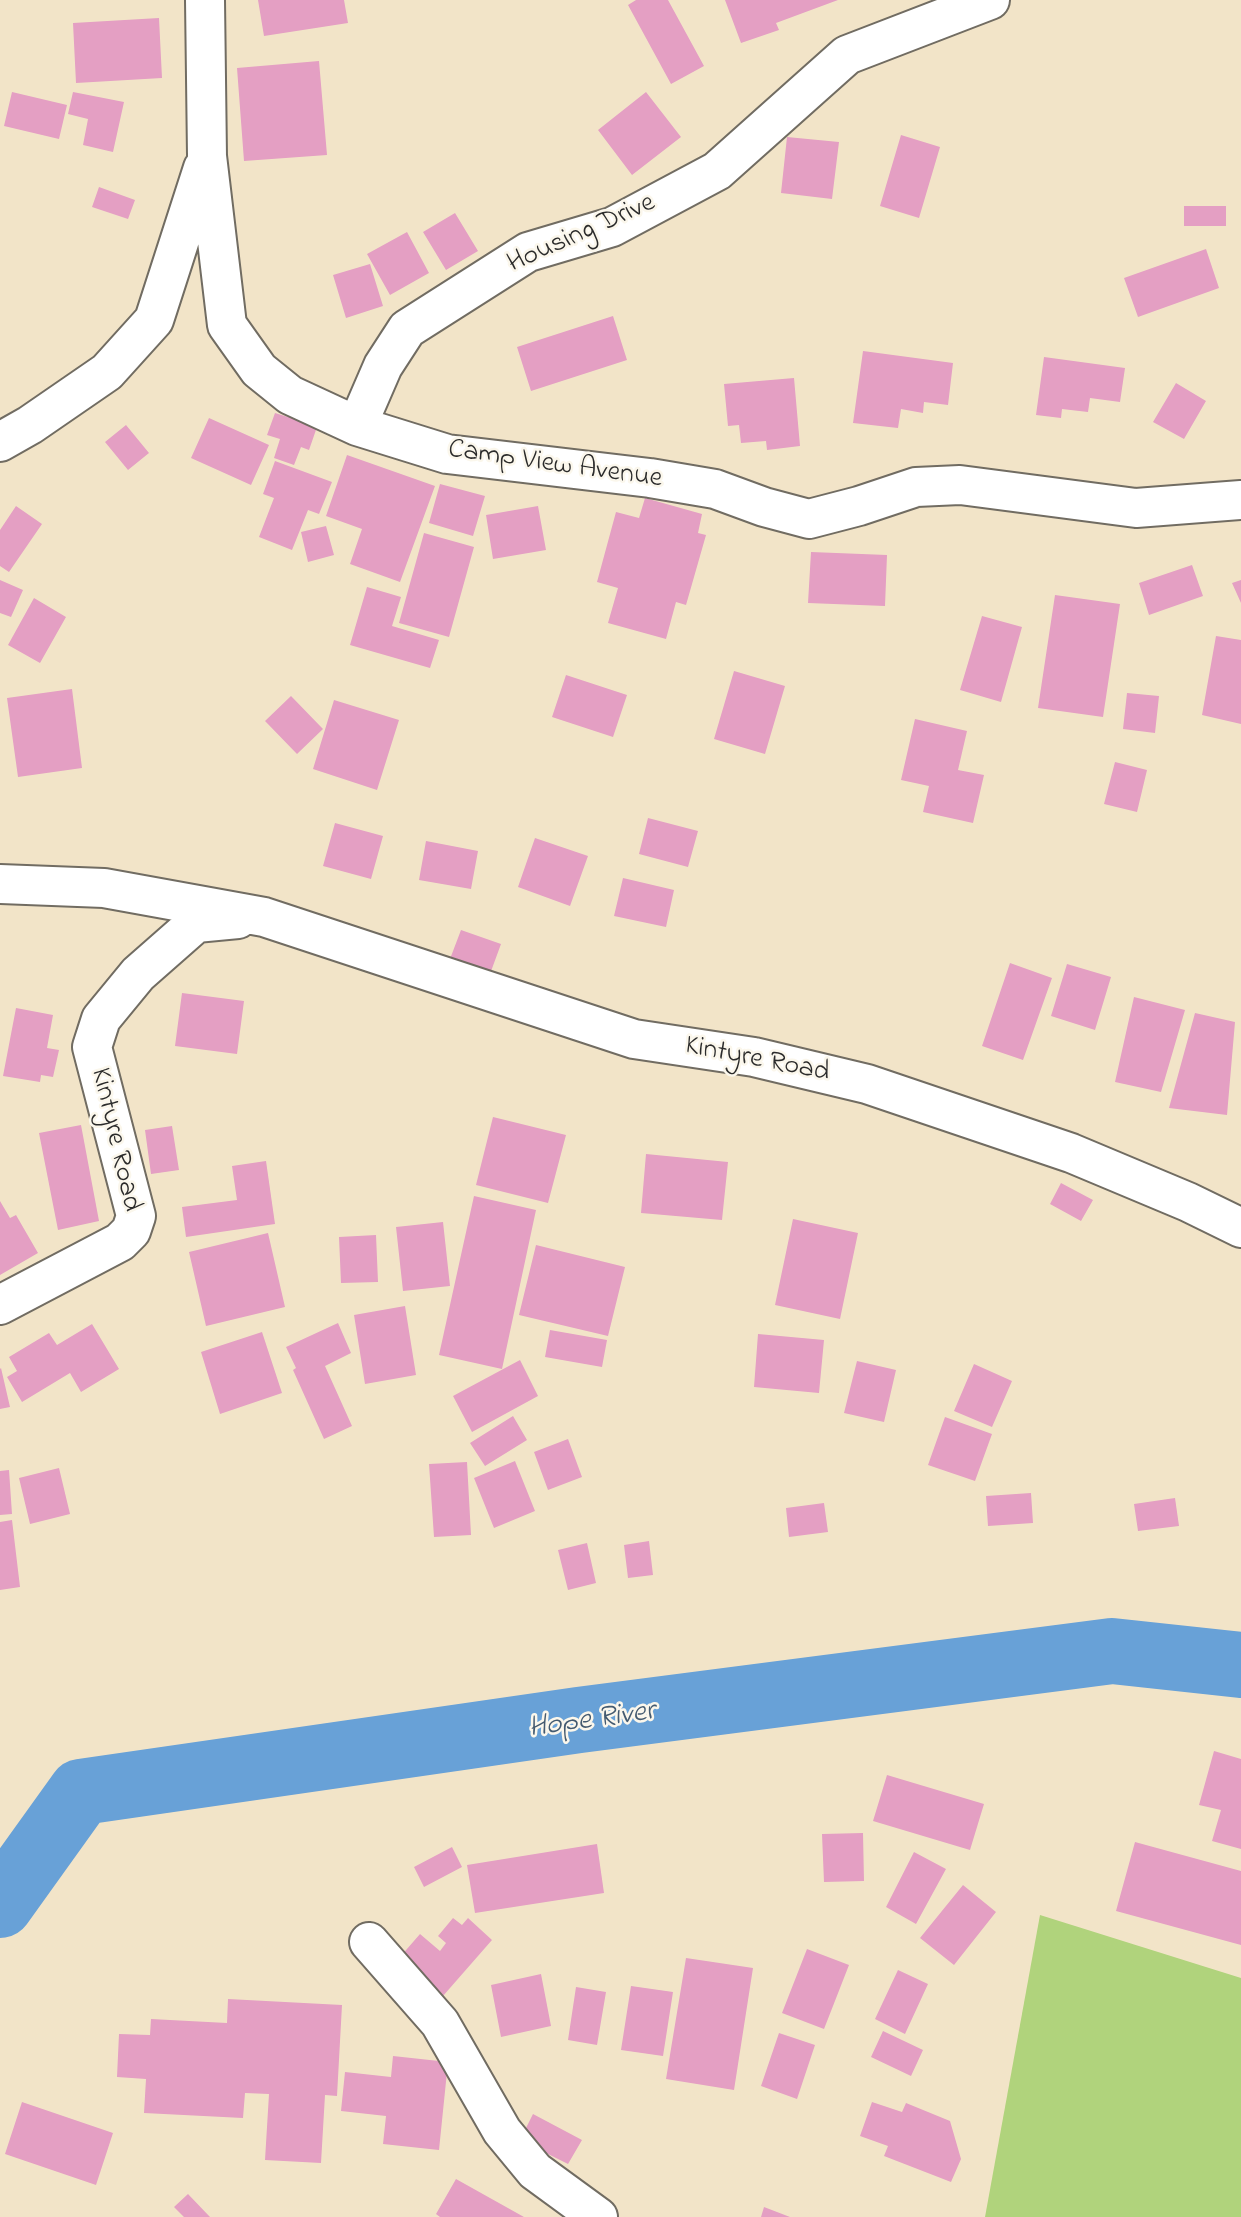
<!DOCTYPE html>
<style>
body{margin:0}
canvas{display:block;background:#f2e4c8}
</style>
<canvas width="1241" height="2217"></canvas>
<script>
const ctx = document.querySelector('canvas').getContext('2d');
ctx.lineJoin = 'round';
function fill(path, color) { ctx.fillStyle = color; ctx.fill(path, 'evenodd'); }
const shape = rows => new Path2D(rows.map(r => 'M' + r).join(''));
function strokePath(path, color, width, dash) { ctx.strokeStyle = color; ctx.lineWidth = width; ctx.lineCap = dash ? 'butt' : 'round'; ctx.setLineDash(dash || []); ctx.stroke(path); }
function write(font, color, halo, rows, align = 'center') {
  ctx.font = font + ' "Indie Flower",sans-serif'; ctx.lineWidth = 5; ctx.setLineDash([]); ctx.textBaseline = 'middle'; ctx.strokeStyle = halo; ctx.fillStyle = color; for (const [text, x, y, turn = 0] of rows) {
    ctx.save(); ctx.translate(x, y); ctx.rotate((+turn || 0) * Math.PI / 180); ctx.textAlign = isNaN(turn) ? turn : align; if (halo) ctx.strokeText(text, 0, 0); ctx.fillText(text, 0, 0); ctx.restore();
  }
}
fill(shape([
 [1040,1915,1241,1978,1241,2217,985,2217]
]), '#b0d37c');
strokePath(shape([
 [0,1905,81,1792,579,1720,1112,1651,1241,1665]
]), '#68a1d7', 66);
fill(shape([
 [258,0,344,0,348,23,264,36],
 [636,0,668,0,704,66,671,84,628,5],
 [725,0,838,0,776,23,779,30,741,43],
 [159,18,162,78,76,83,73,23],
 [319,61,327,155,244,161,237,68],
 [12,92,67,105,59,139,4,126],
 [73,92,124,102,113,152,83,145,88,119,68,114],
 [646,92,681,137,632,175,598,130],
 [901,135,940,147,919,218,880,206],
 [787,137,839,142,832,199,781,193],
 [99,187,135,200,128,219,92,207],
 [1184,206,1226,206,1226,226,1184,226],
 [455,213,478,251,446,270,423,232],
 [407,232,429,273,390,295,367,254],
 [1206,249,1219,288,1138,317,1124,278],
 [370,264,383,306,346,318,333,275],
 [613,316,627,360,531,391,517,347],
 [863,351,953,363,948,405,924,402,923,413,901,409,898,428,853,423],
 [1044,357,1125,368,1120,402,1090,398,1088,412,1062,409,1061,418,1036,415],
 [794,378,800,446,767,450,766,441,741,443,739,425,728,426,724,384],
 [1176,383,1206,401,1184,439,1153,422],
 [290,411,317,427,309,450,301,447,294,465,274,458,280,439,267,435,275,413,288,417],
 [209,418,269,445,251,485,191,458],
 [126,425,149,453,128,470,105,442],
 [347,455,435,486,400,582,350,564,362,529,326,516],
 [275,461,332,482,319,514,308,510,292,550,259,537,274,498,263,494],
 [440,484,485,496,473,536,429,523],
 [645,498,702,514,698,533,706,535,686,605,676,602,666,639,608,623,618,588,597,582,616,512,639,518],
 [16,506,42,524,9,572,0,566,0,530],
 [538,506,546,550,493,559,486,515],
 [326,526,334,555,308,562,301,532],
 [424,533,474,547,449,637,399,623],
 [811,552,887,555,885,606,808,603],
 [1192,565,1203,596,1149,615,1139,583],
 [0,580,23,590,11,617,0,613],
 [1241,580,1241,603,1232,583],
 [367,587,401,597,392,626,439,640,430,668,350,645],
 [1055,595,1120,604,1103,717,1038,708],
 [34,598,66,617,40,663,8,645],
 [982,616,1022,627,1001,702,960,690],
 [1216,636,1241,640,1241,724,1202,715],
 [734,671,785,686,765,754,714,739],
 [566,675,627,695,613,737,552,717],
 [72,689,82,768,18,777,7,698],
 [1127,693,1159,696,1155,733,1123,729],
 [291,696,323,729,297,754,265,721],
 [334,700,399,720,377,790,313,769],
 [915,719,967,731,958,770,984,775,973,823,923,812,929,786,901,780],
 [1115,762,1147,770,1137,812,1104,804],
 [648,818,698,831,688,867,639,854],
 [335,823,383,836,371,879,323,866],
 [535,838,588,856,570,906,518,887],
 [426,841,478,851,471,889,419,880],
 [623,878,674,890,666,927,614,916],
 [461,930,501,944,490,974,450,959],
 [1010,963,1052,978,1023,1060,982,1046],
 [1067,964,1111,977,1095,1030,1051,1016],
 [182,993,244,1001,237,1054,175,1046],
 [1134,997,1185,1010,1161,1092,1115,1082],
 [16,1008,53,1015,47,1048,59,1050,53,1077,41,1075,40,1082,3,1076],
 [1195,1013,1235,1022,1227,1115,1169,1108],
 [493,1117,566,1135,548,1203,476,1185],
 [81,1125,99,1221,58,1230,39,1133],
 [172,1126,179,1170,151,1174,145,1130],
 [646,1154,728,1162,722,1220,641,1213],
 [266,1161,275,1224,186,1237,182,1207,237,1200,232,1166],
 [1061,1183,1093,1200,1081,1221,1050,1204],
 [474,1196,536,1210,502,1369,439,1355],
 [0,1201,10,1218,16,1215,38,1253,0,1275],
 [793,1219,858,1233,840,1319,775,1305],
 [443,1222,450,1286,403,1291,396,1227],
 [268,1233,285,1307,206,1326,189,1252],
 [376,1235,378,1282,341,1283,339,1237],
 [536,1245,625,1267,608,1336,519,1315],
 [405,1306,416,1375,365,1384,354,1315],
 [338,1323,351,1353,325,1366,352,1426,324,1439,293,1370,296,1368,286,1347],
 [92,1324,119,1369,81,1392,70,1373,22,1402,7,1377,17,1371,9,1357,49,1333,57,1345],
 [550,1330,607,1340,602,1367,545,1357],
 [262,1332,282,1393,220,1414,201,1352],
 [758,1334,824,1340,819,1393,754,1387],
 [520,1360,538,1396,472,1432,453,1396],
 [857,1361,896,1370,884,1422,844,1413],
 [974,1364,1012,1381,992,1427,954,1411],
 [1,1368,10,1407,0,1409,0,1369],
 [513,1416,527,1440,485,1466,470,1443],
 [945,1417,992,1434,975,1481,928,1465],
 [568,1439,582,1477,548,1490,534,1452],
 [515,1461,535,1511,494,1528,474,1478],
 [467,1462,471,1535,434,1537,429,1464],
 [59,1468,70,1514,30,1524,19,1478],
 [9,1470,12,1514,0,1515,0,1471],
 [1031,1493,1033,1523,988,1526,986,1496],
 [1175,1498,1179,1526,1138,1531,1134,1504],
 [824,1503,828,1532,789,1537,786,1508],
 [12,1520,20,1587,0,1590,0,1522],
 [649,1541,653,1575,628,1578,624,1545],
 [587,1543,596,1583,568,1590,558,1550],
 [1214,1751,1241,1759,1241,1849,1212,1841,1221,1810,1199,1805],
 [887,1775,984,1804,970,1850,873,1821],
 [863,1833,864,1881,824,1882,822,1834],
 [1135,1842,1241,1871,1241,1945,1116,1911],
 [597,1844,604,1893,475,1913,467,1865],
 [452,1847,462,1867,424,1887,414,1867],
 [914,1852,946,1869,916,1924,886,1907],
 [963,1885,996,1912,954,1965,920,1938],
 [453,1918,462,1925,468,1918,492,1940,436,2004,400,1957,420,1934,440,1951,446,1943,438,1936],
 [807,1949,849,1965,824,2029,782,2013],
 [686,1958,753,1968,734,2090,666,2079],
 [898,1970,928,1984,905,2034,875,2019],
 [541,1974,551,2026,501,2037,491,1985],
 [631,1986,673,1992,663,2056,621,2050],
 [576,1987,606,1992,597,2045,568,2040],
 [228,1999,342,2005,337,2096,325,2095,321,2163,265,2160,269,2094,245,2093,243,2118,144,2113,146,2079,117,2077,119,2034,150,2035,151,2019,227,2023],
 [883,2031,923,2050,911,2076,871,2057],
 [779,2033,815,2045,797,2099,761,2086],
 [393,2056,448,2062,439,2150,383,2144,386,2116,341,2111,345,2072,391,2077],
 [22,2102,113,2133,96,2185,5,2154],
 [872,2102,902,2112,906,2103,950,2121,961,2159,951,2182,884,2156,888,2146,860,2136],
 [533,2114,582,2140,568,2164,520,2140],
 [456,2179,524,2217,440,2217,436,2214],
 [188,2194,210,2217,184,2217,174,2207],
 [764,2207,790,2217,761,2217]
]), '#e49fc3');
const street = shape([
 [205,0,207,156,227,325,259,370,290,395,357,426,447,454,650,478,715,489,764,507,809,519,859,506,916,487,960,485,1136,508,1241,500],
 [357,426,383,366,407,329,528,252,612,227,717,171,847,55,990,0],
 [0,442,30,425,107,372,154,320,203,168],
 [0,884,104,888,264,917,634,1039,754,1057,867,1084,1071,1153,1188,1202,1241,1228],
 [0,1305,120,1242,131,1231,136,1216,92,1047,101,1019,138,974,196,923,238,919],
 [369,1942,440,2023,502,2131,535,2171,598,2217]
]);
strokePath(street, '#716c62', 42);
strokePath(street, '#fff', 38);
write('28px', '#2b2b2b', '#fbf7ec', [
 ["Housing Drive",582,235,-24],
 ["Camp View Avenue",555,466,8],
 ["Kintyre Road",757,1061,11],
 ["Kintyre Road",114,1140,77]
]);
write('italic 30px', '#435a70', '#fbf7ec', [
 ["Hope River",592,1722,-8]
]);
</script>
